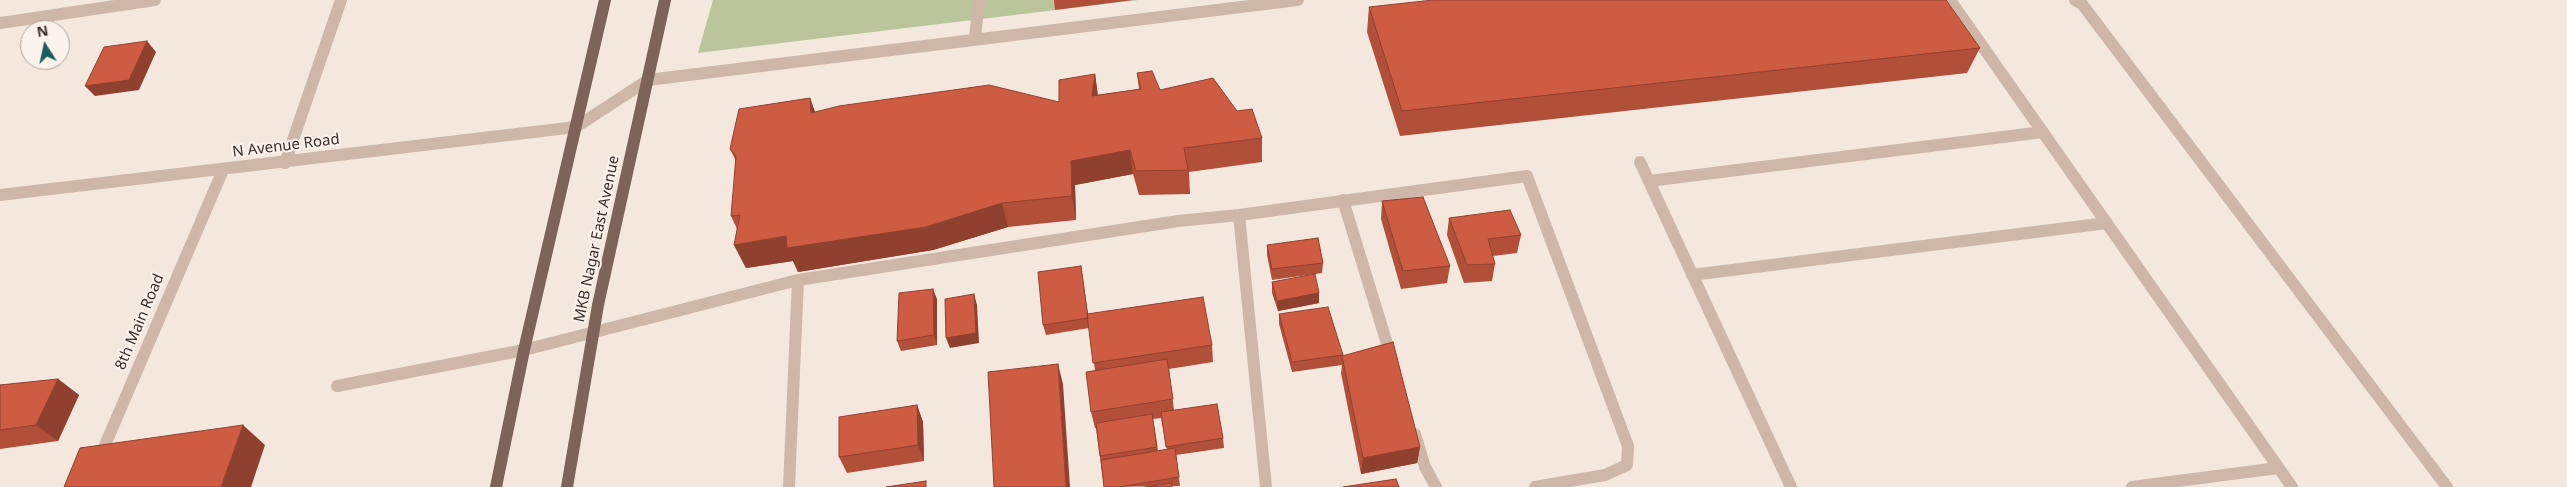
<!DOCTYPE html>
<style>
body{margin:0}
#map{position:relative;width:2567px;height:487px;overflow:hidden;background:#f4e8de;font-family:"Noto Sans",sans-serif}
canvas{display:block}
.north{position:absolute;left:20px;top:20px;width:50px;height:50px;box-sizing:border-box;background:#fbf3eb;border:1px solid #aea49d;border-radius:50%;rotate:350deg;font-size:14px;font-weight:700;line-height:20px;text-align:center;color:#3a2d29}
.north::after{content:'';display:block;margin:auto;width:18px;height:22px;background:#1b5e5f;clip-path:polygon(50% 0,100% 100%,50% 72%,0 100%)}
</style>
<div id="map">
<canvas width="2567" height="487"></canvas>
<div class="north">N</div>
</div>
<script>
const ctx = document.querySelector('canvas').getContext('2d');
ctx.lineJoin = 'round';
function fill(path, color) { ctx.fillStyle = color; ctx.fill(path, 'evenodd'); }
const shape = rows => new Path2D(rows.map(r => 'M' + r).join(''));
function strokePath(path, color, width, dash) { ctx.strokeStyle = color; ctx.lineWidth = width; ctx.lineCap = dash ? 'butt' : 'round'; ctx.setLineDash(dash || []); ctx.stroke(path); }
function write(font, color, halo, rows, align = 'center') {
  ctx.font = font + ' "Noto Sans",sans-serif'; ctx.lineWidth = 4; ctx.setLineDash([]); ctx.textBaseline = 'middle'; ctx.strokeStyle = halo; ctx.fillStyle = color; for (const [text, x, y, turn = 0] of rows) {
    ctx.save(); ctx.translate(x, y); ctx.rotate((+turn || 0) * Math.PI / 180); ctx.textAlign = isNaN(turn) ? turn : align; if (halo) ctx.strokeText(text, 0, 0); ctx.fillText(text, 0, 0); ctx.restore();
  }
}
fill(shape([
 [713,0,1139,0,698,53]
]), '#bac59c');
strokePath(shape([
 [1950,0,2292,487],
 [2075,0,2082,4,2447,487],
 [0,23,155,0],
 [975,38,979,0],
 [1640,162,1791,487],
 [285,163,341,0],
 [1649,181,2043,132],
 [0,195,576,127,648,80,1298,0],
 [1343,200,1392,360],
 [1239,215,1266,487],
 [1692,275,2107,223],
 [337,386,524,350,798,280,1178,221,1239,215,1527,176,1628,446,1627,465,1605,475,1535,487],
 [1415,434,1425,467,1436,487],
 [87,487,223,170],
 [789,487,798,280],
 [2132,487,2278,468]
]), '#ceb7a9', 12);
strokePath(shape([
 [496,487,524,350,605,0],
 [567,487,598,305,665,0]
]), '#7d6359', 12);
fill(shape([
 [1054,0,1133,0,1055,10],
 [1369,7,1980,48,1967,73,1400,136,1367,32],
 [1137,73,1160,90,1237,111,1262,138,1262,162,1189,172,1190,194,1139,195,1133,174,1075,185,1076,220,1008,227,933,250,798,272,793,261,746,268,734,245,737,229,731,216,736,161,730,149,810,98,815,112,1059,102,1095,74,1098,95,1139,89],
 [1382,201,1450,266,1447,283,1401,289,1381,219],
 [1449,218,1521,235,1517,253,1493,256,1495,264,1492,281,1464,283,1447,235],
 [1267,245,1323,263,1322,273,1272,280,1267,255],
 [1081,266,1088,314,1212,345,1213,362,1169,369,1174,410,1223,438,1224,448,1176,455,1180,486,1104,487,1096,428,1095,428,1091,412,1095,370,1089,328,1046,335,1043,325],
 [1161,418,1167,450,1158,451,1153,419],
 [1272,282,1319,293,1319,303,1278,311,1272,293],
 [937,299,937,345,901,351,897,341],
 [1279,314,1343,355,1343,356,1420,447,1417,463,1361,474,1341,373,1342,365,1292,372,1279,324],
 [58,379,79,395,58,441,0,449,0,385],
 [917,405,923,422,924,461,847,473,839,457]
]), '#b14f39');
fill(shape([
 [147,41,156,52,139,90,95,96,85,86],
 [1095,74,1098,98,1092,96],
 [810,98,819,123,811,113],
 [1130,150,1133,174,1075,185,1076,220,1072,196,1071,161],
 [1002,203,1008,227,933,250,798,272,793,261,746,268,734,245],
 [933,289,937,299,937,345,934,335],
 [1319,293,1319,303,1278,311,1277,301],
 [974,294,977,305,979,343,950,348,946,338],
 [1058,364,1063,384,1070,487,1066,487],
 [58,379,79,395,58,441,36,425],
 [917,405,923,422,924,461,918,445],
 [243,425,265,445,251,487,221,487],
 [1420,447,1417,463,1361,474,1363,458]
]), '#90402e');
const building = shape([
 [1433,0,1946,0,1980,48,1402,111,1369,7,1433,0],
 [147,41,129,80,85,86,104,47,147,41],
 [1152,71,1160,90,1213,78,1237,111,1252,109,1262,138,1184,148,1188,170,1136,171,1130,150,1071,161,1072,196,1002,203,926,227,787,248,786,236,734,245,740,215,731,216,736,156,730,149,739,109,810,98,811,113,839,106,989,85,1059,102,1059,80,1095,74,1092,96,1141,89,1137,73,1152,71],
 [1423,197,1450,266,1403,271,1382,201,1423,197],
 [1510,210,1521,235,1488,239,1495,264,1467,265,1449,218,1510,210],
 [1318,238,1323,263,1272,269,1267,245,1318,238],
 [1081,266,1088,318,1043,325,1038,272,1081,266],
 [1315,274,1319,293,1277,301,1272,282,1315,274],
 [933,289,934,335,897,341,899,293,933,289],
 [974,294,976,333,946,338,945,299,974,294],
 [1203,297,1212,345,1093,363,1087,314,1203,297],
 [1328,307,1343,355,1292,362,1279,314,1328,307],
 [1393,342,1420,447,1363,458,1342,356,1393,342],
 [1167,359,1173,399,1091,412,1086,372,1167,359],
 [1058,364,1066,487,994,487,988,372,1058,364],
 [58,379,36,425,0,430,0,385,58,379],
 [1217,404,1223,438,1166,447,1161,412,1217,404],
 [917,405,918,445,839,457,839,417,917,405],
 [1152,414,1157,447,1100,456,1096,423,1152,414],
 [243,425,221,487,64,487,80,448,243,425],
 [1175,448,1179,477,1119,487,1104,487,1101,460,1175,448],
 [1396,479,1399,487,1343,487,1396,479],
 [926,481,926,487,886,487,926,481],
 [1172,483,1172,487,1145,487,1172,483]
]);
fill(building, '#ce5c42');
strokePath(building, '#90402e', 1);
write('15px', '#3a2d29', '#fbf3eb', [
 ["N Avenue Road",286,146,-7],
 ["MKB Nagar East Avenue",597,239,-78],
 ["8th Main Road",140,322,-67]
]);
</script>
